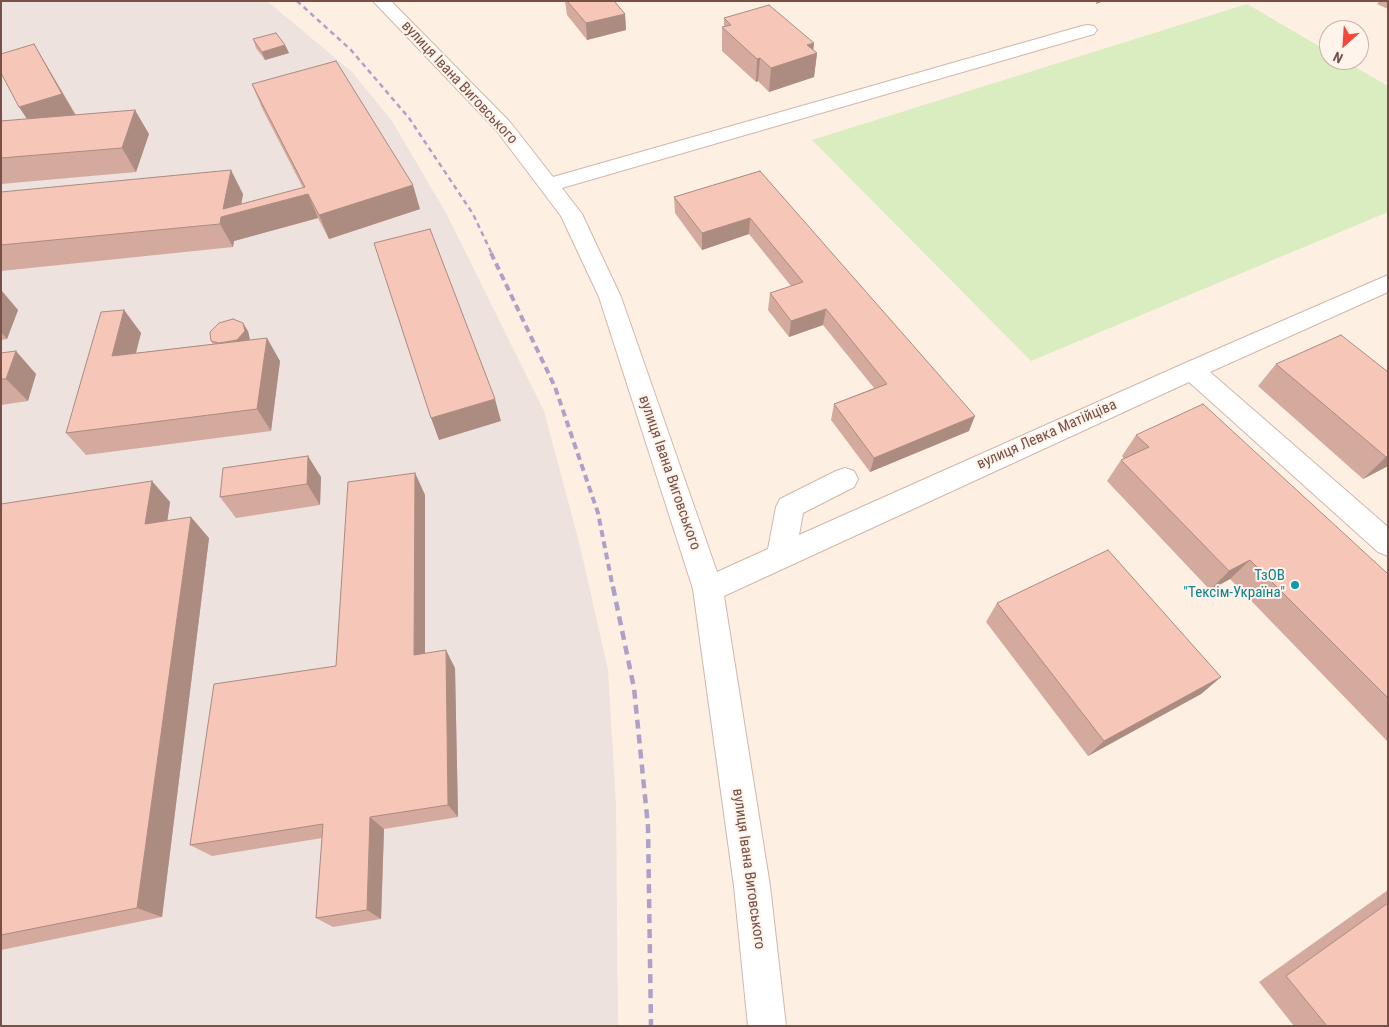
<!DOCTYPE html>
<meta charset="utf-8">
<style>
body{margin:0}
#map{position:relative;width:1389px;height:1027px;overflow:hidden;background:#feefe3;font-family:"Roboto Condensed",sans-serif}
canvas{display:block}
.frame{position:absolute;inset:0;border:2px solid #785046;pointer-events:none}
.north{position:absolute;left:1319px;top:20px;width:50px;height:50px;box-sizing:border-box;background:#fff4eb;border:1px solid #c9b2a9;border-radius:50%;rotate:206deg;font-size:14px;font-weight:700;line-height:20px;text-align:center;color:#785046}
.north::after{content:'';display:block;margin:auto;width:18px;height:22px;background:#f2483d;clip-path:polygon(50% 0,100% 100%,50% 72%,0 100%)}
</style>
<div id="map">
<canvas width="1389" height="1027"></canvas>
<div class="frame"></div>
<div class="north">N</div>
</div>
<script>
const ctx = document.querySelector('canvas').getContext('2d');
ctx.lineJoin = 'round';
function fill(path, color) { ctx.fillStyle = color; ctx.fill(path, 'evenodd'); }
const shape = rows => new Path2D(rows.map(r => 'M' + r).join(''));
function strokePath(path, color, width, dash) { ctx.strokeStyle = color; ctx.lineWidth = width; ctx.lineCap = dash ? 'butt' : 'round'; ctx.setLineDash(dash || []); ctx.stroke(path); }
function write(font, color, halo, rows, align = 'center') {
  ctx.font = font + ' "Roboto Condensed",sans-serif'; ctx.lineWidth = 4; ctx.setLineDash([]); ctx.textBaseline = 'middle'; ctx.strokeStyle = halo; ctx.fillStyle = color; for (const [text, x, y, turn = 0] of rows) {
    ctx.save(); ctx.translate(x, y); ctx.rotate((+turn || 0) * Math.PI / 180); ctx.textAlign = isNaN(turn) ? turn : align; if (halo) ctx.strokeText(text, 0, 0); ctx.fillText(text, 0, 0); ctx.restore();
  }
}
fill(shape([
 [1,1,267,1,352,72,392,121,446,213,544,411,580,546,608,670,616,805,618,1026,1,1026]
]), '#ede2de');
fill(shape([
 [1247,4,1329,52,1329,60,1343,60,1388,86,1388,212,1031,361,812,140]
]), '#d9edc0');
const minor = shape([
 [373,1,391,1,510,122,553,177,1082,26,1088,25,1094,26,1097,30,1094,34,562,188,582,214,621,297,717,572,768,549,776,507,780,499,836,471,845,468,854,471,858,479,854,487,803,513,799,535,1183,364,1388,275,1388,292,1210,372,1388,527,1388,556,1378,552,1189,382,724,596,770,886,786,1026,748,1026,734,886,693,589,599,297,561,216,496,130,373,1]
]);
strokePath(minor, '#d2b6aa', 2);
fill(minor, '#fff');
strokePath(shape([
 [297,1,351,50,409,118,473,214,492,254]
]), '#afa0c9', 2.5, [5, 4]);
strokePath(shape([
 [491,253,555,387,598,513,613,588]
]), '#afa0c9', 4, [7, 4.5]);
strokePath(shape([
 [613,587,634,688,648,826,651,1026]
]), '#afa0c9', 4.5, [9, 6]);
fill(shape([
 [565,1,614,1,625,14,626,30,587,40,567,15],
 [1379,1,1388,1,1388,9,1377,4],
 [724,18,813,50,817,53,814,77,769,92,758,81,756,82,722,51,722,27,724,27],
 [253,39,285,45,289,53,265,60,256,48],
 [34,44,76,115,149,134,136,172,1,184,1,121,27,119],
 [252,84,420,209,329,239,318,218,234,241,233,247,1,271,1,192,243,194,241,204,303,188,262,108],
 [760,171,969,431,870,472,831,420,834,404,874,388,823,325,789,337,768,310,770,293,791,286,749,234,702,250,675,213,674,197],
 [1,290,18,310,7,339,1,340],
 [124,310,141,333,136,353,213,344,211,341,248,331,250,340,280,361,271,431,86,455,66,433],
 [1,353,36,374,28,401,1,405],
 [1276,364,1388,372,1388,466,1363,479,1258,386],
 [1136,435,1388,574,1388,742,1230,579,1210,590,1107,481,1121,460,1124,459,1122,456],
 [415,473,425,495,425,653,455,668,458,817,384,829,381,919,333,927,316,918,322,838,212,856,190,845,336,666],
 [321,477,320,505,236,518,220,497],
 [170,502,167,521,209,538,162,917,1,950,1,504],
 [997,603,1221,677,1201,694,1088,756,986,622],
 [1388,890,1388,1026,1294,1026,1259,982]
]), '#d4aa9e');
fill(shape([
 [1097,1,1104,1,1096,4],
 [625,14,626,30,587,40,586,23],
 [814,43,813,55,817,53,814,77,769,92,771,68,807,45],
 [34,44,77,118,35,131,19,107],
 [285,45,289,53,265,60,262,52],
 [760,58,758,81,756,82,757,59],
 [135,110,149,134,136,172,122,148],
 [231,170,243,194,240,212,308,194,318,218,234,241,233,247,220,224],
 [413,185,420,209,329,239,319,215],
 [750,218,749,234,702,250,702,233],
 [1,290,18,310,7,339,1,332],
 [826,309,823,325,789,337,791,321],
 [124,310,141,333,129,379,112,356],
 [243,323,248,331,250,340,228,353],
 [267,338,280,361,271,431,257,409],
 [16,351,36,374,28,401,6,379],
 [495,399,501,421,439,440,431,418],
 [975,416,969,431,870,472,874,458],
 [308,456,321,477,320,505,307,484],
 [1388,456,1388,466,1363,479,1386,457],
 [415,473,425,495,425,672,414,655],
 [152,481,170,502,164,545,145,524],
 [191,517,209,538,162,917,137,908],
 [1250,560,1230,579,1210,590,1229,571],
 [446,650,455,668,458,817,448,805],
 [1221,677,1201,694,1088,756,1104,741],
 [370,817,384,829,381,919,367,910]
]), '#ac8b81');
const building = shape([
 [567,1,614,1,625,14,586,23,567,1],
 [769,5,814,43,807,45,817,53,771,68,760,58,757,59,722,27,731,25,724,18,769,5],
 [276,33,285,45,262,52,253,39,276,33],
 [34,44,62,94,19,107,1,73,1,54,34,44],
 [336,61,413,185,319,215,308,194,221,217,220,224,1,245,1,192,231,170,223,209,305,187,252,84,336,61],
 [135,110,122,148,1,158,1,121,135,110],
 [760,171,975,416,874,458,834,404,887,384,826,309,791,321,770,293,803,282,750,218,702,233,674,197,760,171],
 [430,229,495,399,431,418,374,243,430,229],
 [124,310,112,356,267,338,257,409,66,433,101,312,124,310],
 [233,319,243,323,245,331,237,340,219,343,211,341,210,332,219,323,233,319],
 [1341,335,1388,372,1388,456,1386,457,1276,364,1341,335],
 [16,351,6,379,1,379,1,353,16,351],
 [1203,404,1388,574,1388,698,1250,560,1229,571,1121,460,1149,447,1136,435,1203,404],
 [308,456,307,484,220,497,223,468,308,456],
 [415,473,414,655,446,650,448,805,370,817,367,910,316,918,323,824,190,845,214,684,336,666,348,482,415,473],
 [152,481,145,524,191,517,137,908,1,935,1,504,152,481],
 [1108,550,1221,677,1104,741,997,603,1108,550],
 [1388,903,1388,1026,1327,1026,1286,976,1388,903]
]);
fill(building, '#f6c6b8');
strokePath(building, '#ac8b81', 1);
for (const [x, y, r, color] of [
 [1295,585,5,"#0f9aa8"]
]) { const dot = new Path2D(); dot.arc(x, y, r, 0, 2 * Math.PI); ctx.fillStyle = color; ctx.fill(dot); strokePath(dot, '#fff4eb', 2); }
write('15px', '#785046', '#fff4eb', [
 ["вулиця Івана Виговського",459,83,47],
 ["вулиця Левка Матійціва",1047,435,-24],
 ["вулиця Івана Виговського",669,473,71],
 ["вулиця Івана Виговського",748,869,82]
]);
write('15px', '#0d838f', '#fff4eb', [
 ["ТзОВ",1285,576],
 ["\"Тексім-Україна\"",1285,593]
], 'right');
</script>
